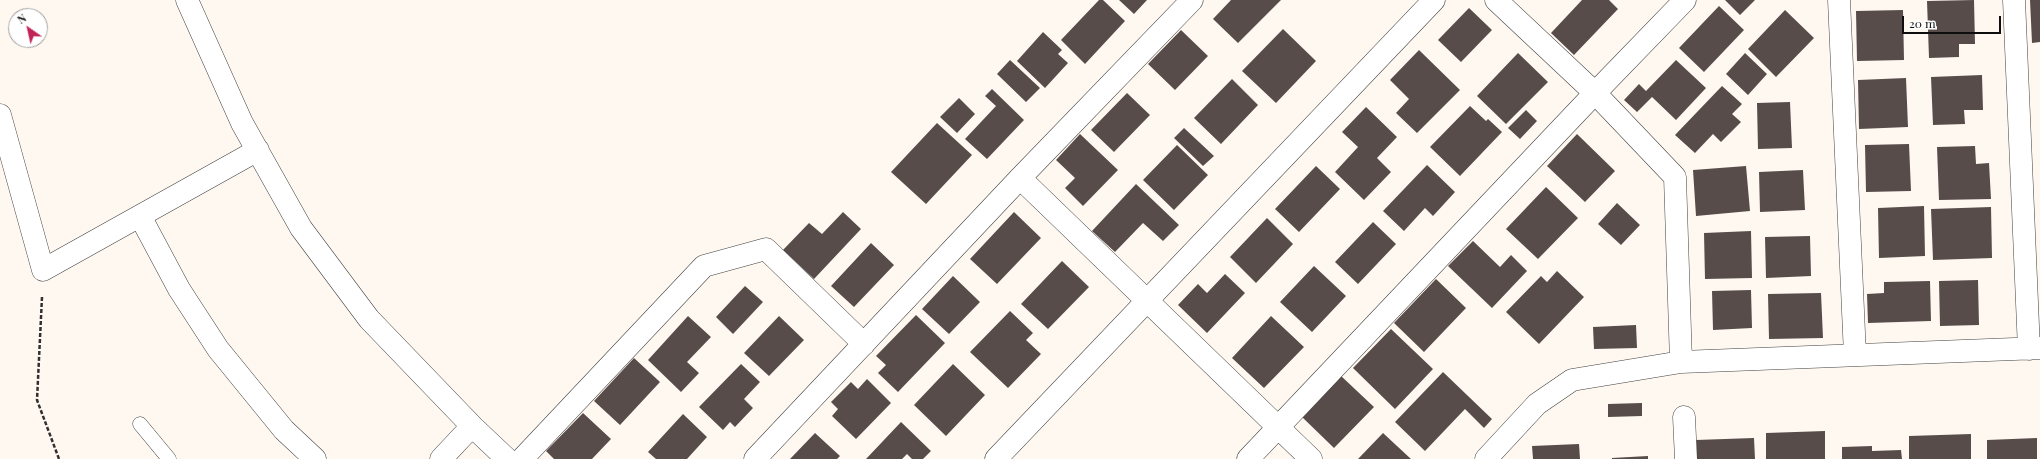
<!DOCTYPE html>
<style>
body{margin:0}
#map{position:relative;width:2040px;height:459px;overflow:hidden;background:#fff8f0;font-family:"Playfair Display",serif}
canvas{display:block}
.north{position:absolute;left:8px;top:8px;width:40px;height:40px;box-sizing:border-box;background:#fff;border:1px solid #9f9f9f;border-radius:50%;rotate:326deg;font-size:11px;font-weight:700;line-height:16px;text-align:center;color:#0e0e0e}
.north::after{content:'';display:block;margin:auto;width:14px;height:18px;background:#c22356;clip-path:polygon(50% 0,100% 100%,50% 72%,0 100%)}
.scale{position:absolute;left:1902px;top:16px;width:99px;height:18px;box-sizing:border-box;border:2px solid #0e0e0e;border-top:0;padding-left:5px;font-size:12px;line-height:14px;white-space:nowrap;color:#0e0e0e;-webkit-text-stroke:3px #fff;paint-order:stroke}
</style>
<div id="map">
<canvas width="2040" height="459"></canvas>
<div class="north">N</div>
<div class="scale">20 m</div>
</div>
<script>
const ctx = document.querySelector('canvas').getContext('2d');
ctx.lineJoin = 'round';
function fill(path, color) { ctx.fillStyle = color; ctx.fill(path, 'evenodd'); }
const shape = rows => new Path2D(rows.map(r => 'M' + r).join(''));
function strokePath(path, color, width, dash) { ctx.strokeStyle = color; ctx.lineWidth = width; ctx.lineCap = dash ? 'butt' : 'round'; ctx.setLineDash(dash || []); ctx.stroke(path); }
fill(shape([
 [1099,0,1103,0,1125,21,1085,64,1061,40],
 [1119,0,1147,0,1134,14],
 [1231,0,1281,0,1238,43,1213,19],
 [1582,0,1609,0,1618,9,1574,55,1551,33],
 [1725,0,1755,0,1740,15],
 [1974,0,1975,44,1959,44,1959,57,1929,58,1927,1],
 [2030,0,2040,0,2040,42,2032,43],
 [1719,6,1744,30,1704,72,1679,48],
 [1469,8,1492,30,1461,62,1438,40],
 [1785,10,1814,38,1776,77,1748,49],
 [1903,10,1904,60,1857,61,1856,11],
 [1283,29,1316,61,1276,103,1242,71],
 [1181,30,1208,56,1175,90,1148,64],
 [1043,32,1062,50,1058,54,1068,63,1045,88,1017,61],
 [1419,50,1460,90,1417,133,1396,113,1409,99,1390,80],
 [1518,53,1548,82,1506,124,1477,96],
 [1745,53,1767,74,1748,95,1726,74],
 [1010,60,1040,88,1026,102,997,74],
 [1676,60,1706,88,1676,120,1652,97,1637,112,1624,100,1639,84,1646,91],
 [1982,75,1983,110,1964,110,1965,124,1933,125,1931,77],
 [1906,78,1908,127,1859,129,1858,80],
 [1232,79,1258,105,1221,144,1194,118],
 [1722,86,1742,104,1732,114,1741,122,1721,142,1713,134,1695,153,1675,135],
 [992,89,1024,120,987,159,965,139,996,106,985,96],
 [1127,93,1150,115,1114,152,1091,130],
 [959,98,975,114,957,133,940,117],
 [1790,102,1792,148,1758,149,1757,103],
 [1470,106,1486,121,1488,119,1502,132,1460,176,1430,147],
 [1366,107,1397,137,1377,158,1391,172,1364,200,1335,172,1358,147,1342,132],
 [1526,110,1537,121,1520,139,1508,128],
 [937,123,972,155,926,204,891,172],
 [1184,128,1214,156,1203,166,1174,138],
 [1080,134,1118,170,1083,206,1065,188,1075,178,1056,160],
 [1577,134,1615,171,1585,202,1547,166],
 [1909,144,1911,191,1866,192,1865,145],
 [1177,145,1208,175,1174,210,1143,180],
 [1975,146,1976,164,1989,163,1991,199,1939,200,1937,147],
 [1427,165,1455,192,1433,216,1425,208,1404,231,1383,211],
 [1316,166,1340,189,1299,232,1275,209],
 [1746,166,1750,211,1696,216,1693,170],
 [1803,170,1805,210,1760,212,1759,172],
 [1136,184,1179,225,1163,241,1143,223,1115,252,1092,231],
 [1546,187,1578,218,1538,259,1506,229],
 [1617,203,1640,225,1621,245,1598,224],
 [1924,206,1925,256,1879,258,1878,208],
 [1991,207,1992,258,1933,260,1931,209],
 [843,212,861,229,814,279,783,250,809,223,822,234],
 [1014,212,1041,238,997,284,970,259],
 [1267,218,1293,244,1256,283,1230,257],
 [1373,222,1396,244,1358,284,1335,262],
 [1751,231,1752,278,1705,279,1704,233],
 [1810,236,1811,276,1766,278,1765,237],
 [1473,241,1500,267,1511,255,1527,271,1492,308,1448,266],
 [871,243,894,265,854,307,831,286],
 [1062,261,1089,287,1048,329,1021,304],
 [1314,266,1346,296,1312,332,1280,302],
 [1557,271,1584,297,1539,344,1506,312,1541,276,1547,282],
 [1225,274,1245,293,1207,333,1178,305,1198,284,1207,293],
 [953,276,980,302,949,334,922,309],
 [1436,279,1466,308,1424,352,1394,323],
 [1978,280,1979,325,1940,326,1939,281],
 [1930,281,1931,321,1868,323,1867,294,1884,293,1884,282],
 [745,286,763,302,733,334,716,317],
 [1751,290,1752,328,1713,330,1712,291],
 [1821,293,1823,338,1769,339,1768,294],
 [1010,311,1033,333,1026,340,1041,354,1008,388,970,352],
 [916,315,945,343,898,392,878,373,886,365,876,356],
 [688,316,711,337,687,362,699,373,681,392,648,360],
 [779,316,804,340,769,376,744,353],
 [1271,316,1304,347,1264,388,1232,358],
 [1636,325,1637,348,1594,349,1593,327],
 [1391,329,1433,369,1395,409,1353,368],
 [634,358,660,382,620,425,594,401],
 [741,364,760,382,744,399,753,408,735,427,730,422,723,430,699,407],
 [953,364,985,395,946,436,914,405],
 [1443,372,1492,419,1484,428,1465,409,1425,451,1395,422],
 [1340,375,1374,407,1334,448,1301,416],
 [867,379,891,403,856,439,832,416,838,409,831,402,851,382,858,389],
 [1642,403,1642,416,1608,417,1608,404],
 [583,413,611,439,592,459,554,459,546,451],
 [683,414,707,437,687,459,656,459,648,452],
 [901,422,931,451,923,459,912,459,907,454,902,459,866,459],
 [1825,431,1825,459,1766,459,1766,433],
 [815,433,840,456,837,459,790,459],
 [1383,433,1411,459,1358,459],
 [1971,434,1971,459,1909,459,1909,436],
 [1754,438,1755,459,1697,459,1696,440],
 [2037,438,2037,459,1987,459,1987,440],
 [1579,444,1580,459,1533,459,1532,446],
 [1872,446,1872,451,1901,450,1902,459,1842,459,1842,447],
 [1648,456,1648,459,1612,459,1612,458]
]), '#574c4a');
const service = shape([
 [140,424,169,459]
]);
const minor = shape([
 [187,0,242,123,301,228,369,319,472,426,507,459],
 [1496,0,1595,93,1675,177,1681,362],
 [1839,0,1855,355],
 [2014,0,2029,349],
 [0,115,43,270,258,150],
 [1020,178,1311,459],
 [140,216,179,289,218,349,284,430,315,459],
 [1684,417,1686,459],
 [441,459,472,426],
 [522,459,704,266,766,249,864,344],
 [755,459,1020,178,1192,0],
 [996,459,1434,0],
 [1248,459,1595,93,1685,0],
 [1486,459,1537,404,1572,380,1681,362,2040,348]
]);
strokePath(service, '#414141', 15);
strokePath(minor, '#414141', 23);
strokePath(shape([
 [42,297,37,400,59,459]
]), '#303030', 2.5, [4, 2]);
strokePath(service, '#fff', 14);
strokePath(minor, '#fff', 22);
</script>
